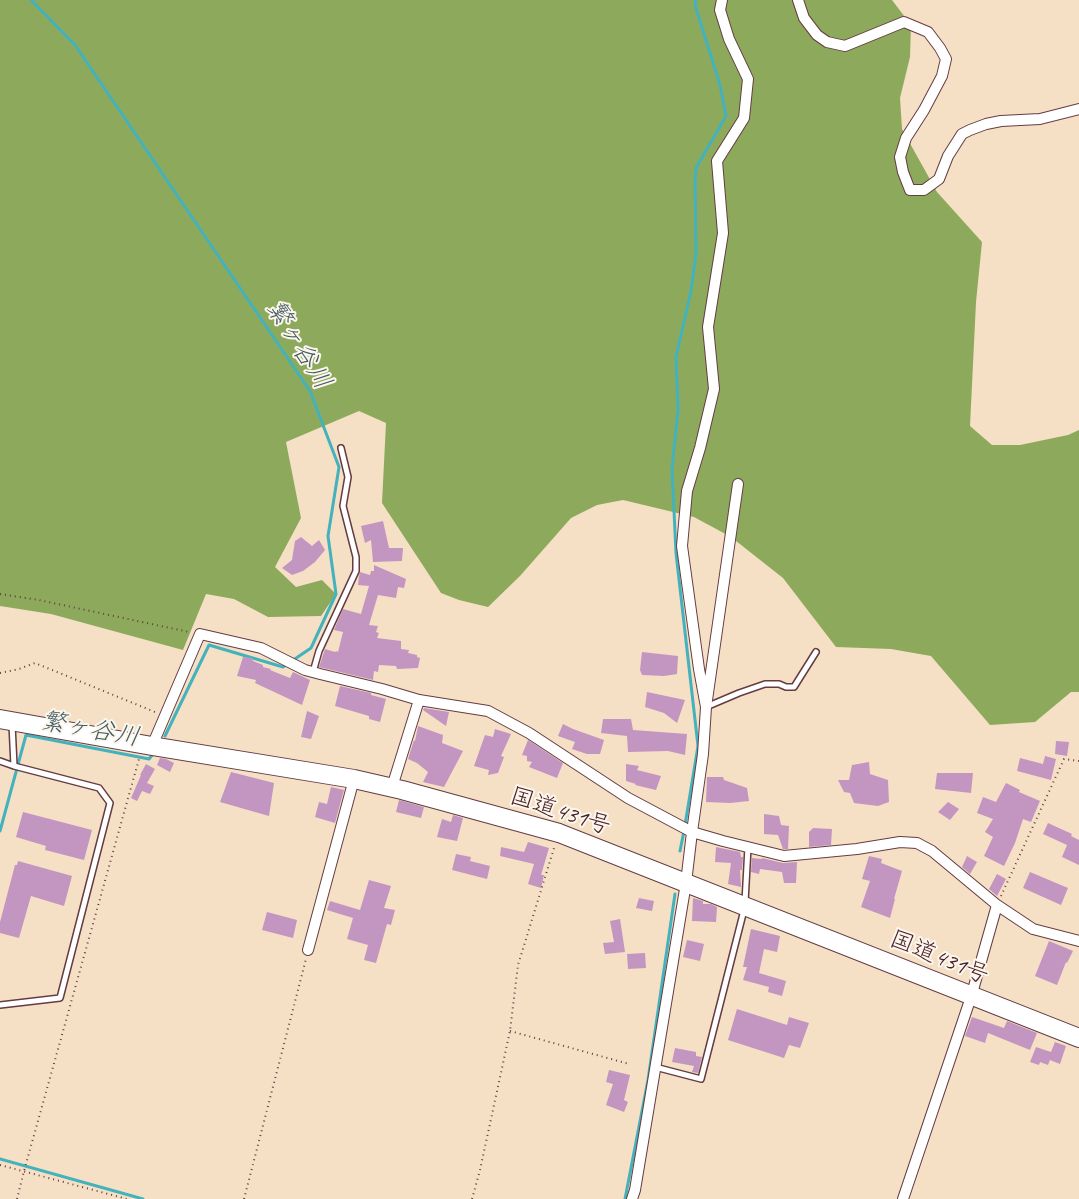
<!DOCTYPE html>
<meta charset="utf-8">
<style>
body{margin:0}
canvas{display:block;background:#f5dfc5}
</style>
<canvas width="1079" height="1199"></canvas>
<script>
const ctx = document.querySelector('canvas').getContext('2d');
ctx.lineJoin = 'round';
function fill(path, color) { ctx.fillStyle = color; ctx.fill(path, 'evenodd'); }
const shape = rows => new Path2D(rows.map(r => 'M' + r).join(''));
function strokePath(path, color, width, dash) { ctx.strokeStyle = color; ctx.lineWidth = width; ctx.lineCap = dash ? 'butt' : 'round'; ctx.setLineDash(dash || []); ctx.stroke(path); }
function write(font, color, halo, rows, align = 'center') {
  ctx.font = font + ' Caveat,"Klee One",sans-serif'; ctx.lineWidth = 4; ctx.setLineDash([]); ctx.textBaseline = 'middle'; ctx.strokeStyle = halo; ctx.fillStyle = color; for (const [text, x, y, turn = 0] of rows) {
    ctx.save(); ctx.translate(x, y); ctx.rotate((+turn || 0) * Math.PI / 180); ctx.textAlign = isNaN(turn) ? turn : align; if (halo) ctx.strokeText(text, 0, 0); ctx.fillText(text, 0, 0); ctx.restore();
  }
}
fill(shape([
 [0,0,892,0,911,25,910,57,900,98,902,129,937,192,982,242,976,302,970,426,992,445,1020,445,1068,435,1079,430,1079,692,1071,692,1035,722,990,725,931,656,891,649,836,647,783,578,731,537,694,517,623,500,597,505,571,518,520,576,488,607,459,600,441,593,382,503,386,423,359,411,286,442,301,518,275,567,296,587,322,580,336,594,321,616,268,617,234,599,206,594,183,650,51,614,0,606]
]), '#8daa5c');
strokePath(shape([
 [31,0,75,45,310,391,339,467,328,536,336,594,311,648,283,667,209,645,165,736],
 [685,825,698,746,676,553,672,469,678,410,676,357,691,291,696,253,695,183,696,168,726,116,720,85,695,5,696,0],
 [0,831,26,735,149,759,153,754],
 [680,851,684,831],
 [0,1159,143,1199],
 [625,1199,648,1080,675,894]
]), '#43b2bd', 3);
fill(shape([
 [383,521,389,548,403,548,402,561,373,562,371,540,365,543,361,526],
 [301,537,312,546,319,540,325,550,315,562,303,571,292,575,282,568,292,560,295,541],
 [374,565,406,579,404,588,398,587,396,598,378,595,369,625,378,626,376,632,379,633,377,638,401,641,401,649,409,650,408,653,417,655,417,657,420,658,418,668,397,669,396,666,379,665,378,672,374,671,373,680,319,667,325,649,335,652,336,651,338,652,343,632,334,630,343,609,361,614,369,586,358,585,359,576,360,572,370,575,371,571,374,571],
 [642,652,678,656,677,674,664,676,642,675,640,670],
 [243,657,252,658,253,661,263,665,263,667,271,669,270,670,290,678,293,672,310,680,302,705,255,683,256,680,237,676],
 [340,686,371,693,371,695,386,699,380,722,369,719,369,716,335,706],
 [647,692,685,700,677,723,664,713,645,707],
 [424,708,449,712,446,726,423,710],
 [307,711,319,716,311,739,301,737],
 [603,719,631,719,633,730,687,734,685,755,668,751,628,752,627,736,601,733],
 [563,724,573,729,604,740,600,754,587,754,572,749,575,742,558,736],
 [418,726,443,735,442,743,463,751,444,787,423,782,428,772,417,763,408,759,414,740,415,741],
 [495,729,511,734,501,756,504,757,498,773,488,775,489,770,474,766,485,735,493,737],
 [528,740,563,763,557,778,529,767,532,762,527,761,527,756,522,755],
 [1056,741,1069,742,1067,756,1055,754],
 [1045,756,1056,759,1051,780,1017,771,1020,758,1043,764],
 [160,758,166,759,174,763,170,772,157,765],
 [869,762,870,774,888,780,889,802,878,806,854,803,850,793,844,792,838,780,849,780,852,765],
 [146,764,155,769,147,783,154,786,150,794,142,791,137,801,131,798,141,775,140,775],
 [626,764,639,766,637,770,661,776,656,790,635,785,636,784,626,781],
 [231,772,274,783,269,816,220,802],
 [937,773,973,773,971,793,935,789],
 [707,777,723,777,724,780,747,788,749,801,730,803,706,802],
 [1006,783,1020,790,1019,792,1040,801,1031,822,1023,819,1015,843,1004,866,984,856,993,837,985,832,993,819,977,813,983,797,996,802],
 [331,787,344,790,335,823,315,817,319,802,327,804],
 [399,800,424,807,421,818,396,812],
 [948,802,959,809,950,820,938,812],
 [23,812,92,830,84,860,45,850,46,846,16,837],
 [764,814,779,816,781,825,789,826,788,849,783,849,778,835,764,834],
 [453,815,463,818,457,841,437,837,442,819,451,822],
 [1048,823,1072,834,1071,836,1079,840,1079,865,1062,857,1067,845,1043,834],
 [813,828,832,829,831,845,809,847,809,832],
 [528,842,549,848,541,875,544,875,541,888,528,884,534,864,500,856,501,847,524,852],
 [716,847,740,852,741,857,743,857,742,870,740,870,741,887,728,884,731,863,715,862],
 [456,854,471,857,470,861,490,866,487,879,452,870],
 [869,856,882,859,881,863,902,871,894,899,895,899,890,918,861,907,870,881,862,879],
 [967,856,977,862,970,874,962,867],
 [752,858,762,859,762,858,783,863,797,862,796,883,784,883,782,872,760,869,759,874,751,872],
 [18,861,72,876,64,906,31,896,19,938,0,933,0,922,15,865,17,865],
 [1030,872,1068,888,1061,905,1023,888],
 [997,874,1006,879,997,896,989,889],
 [369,880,391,886,384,908,395,910,391,925,387,924,376,963,364,960,368,945,347,939,353,918,327,910,330,901,360,910],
 [639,898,654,901,652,911,636,908],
 [693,898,703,901,703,904,711,904,717,907,716,922,692,921],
 [267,912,297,920,293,938,262,930],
 [620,919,625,952,605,954,603,943,614,942,610,921],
 [751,929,780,936,777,952,764,949,759,973,786,981,782,996,768,992,769,987,743,980,747,967,743,967],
 [687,940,704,944,700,961,683,957],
 [1049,941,1073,951,1067,963,1066,962,1057,985,1035,976],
 [645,953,646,968,628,969,627,954],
 [737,1009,787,1025,789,1017,809,1023,800,1048,789,1045,784,1058,728,1040],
 [972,1017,1004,1028,1007,1021,1037,1033,1030,1050,988,1033,985,1043,965,1036],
 [1055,1042,1066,1046,1060,1064,1050,1060,1048,1065,1040,1062,1039,1065,1030,1062,1036,1047,1051,1052],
 [675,1048,696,1052,696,1056,702,1057,698,1073,692,1072,694,1066,672,1062],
 [609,1070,630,1075,624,1100,628,1102,624,1112,606,1105,613,1084,606,1082]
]), '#c396c2');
const lane = shape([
 [313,672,319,651,356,571,356,557,343,506,348,477,341,448],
 [706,707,739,693,765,684,779,684,786,687,794,687,816,652],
 [12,724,14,766],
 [0,761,14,766,99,788,110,803,60,998,0,1005],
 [745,902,748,847],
 [655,1067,701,1079,744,910]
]);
const street = shape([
 [798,0,804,18,817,35,827,42,845,46,904,22,928,32,940,48,946,59,942,76,924,110,906,138,900,157,903,172,910,190,924,190,939,179,948,156,962,134,970,130,986,124,1001,121,1040,119,1079,109],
 [706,707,699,669,682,546,687,491,700,448,714,389,708,327,723,233,717,161,744,118,748,79,729,39,720,10,722,0],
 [152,746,200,634,261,648,305,670,320,674,382,689,419,700,488,711,529,733,628,798,692,832,723,841,784,856,857,849,900,842,917,843,932,851,997,905,1033,929,1079,941],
 [392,787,419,700],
 [308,950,354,779],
 [632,1199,635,1190,686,883,692,832,703,754,706,707,738,484],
 [903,1199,971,997,997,905]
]);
const highway = shape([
 [0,719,152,746,354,779,402,790,559,833,1079,1038]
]);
strokePath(lane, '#643c42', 8);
strokePath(street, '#643c42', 12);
strokePath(highway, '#643c42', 20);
strokePath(shape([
 [0,594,39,600,189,632],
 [0,673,19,669,35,663,155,712],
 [1001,896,1064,759,1079,761],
 [510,1031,629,1064],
 [0,1165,127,1199],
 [17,1199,24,1171,139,759],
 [244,1199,306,959],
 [472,1199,480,1170,510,1031,518,965,554,848]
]), '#643c42', 2, [1, 4]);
strokePath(lane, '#fff', 5);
strokePath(street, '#fff', 10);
strokePath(highway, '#fff', 18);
write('24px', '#4a1f2b', '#fbf7ec', [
 ["国道431号",560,812,18],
 ["国道431号",939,958,22]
]);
write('italic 25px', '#475a65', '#fbf7ec', [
 ["繁ヶ谷川",298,345,58],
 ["繁ヶ谷川",90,730,10]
]);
</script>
